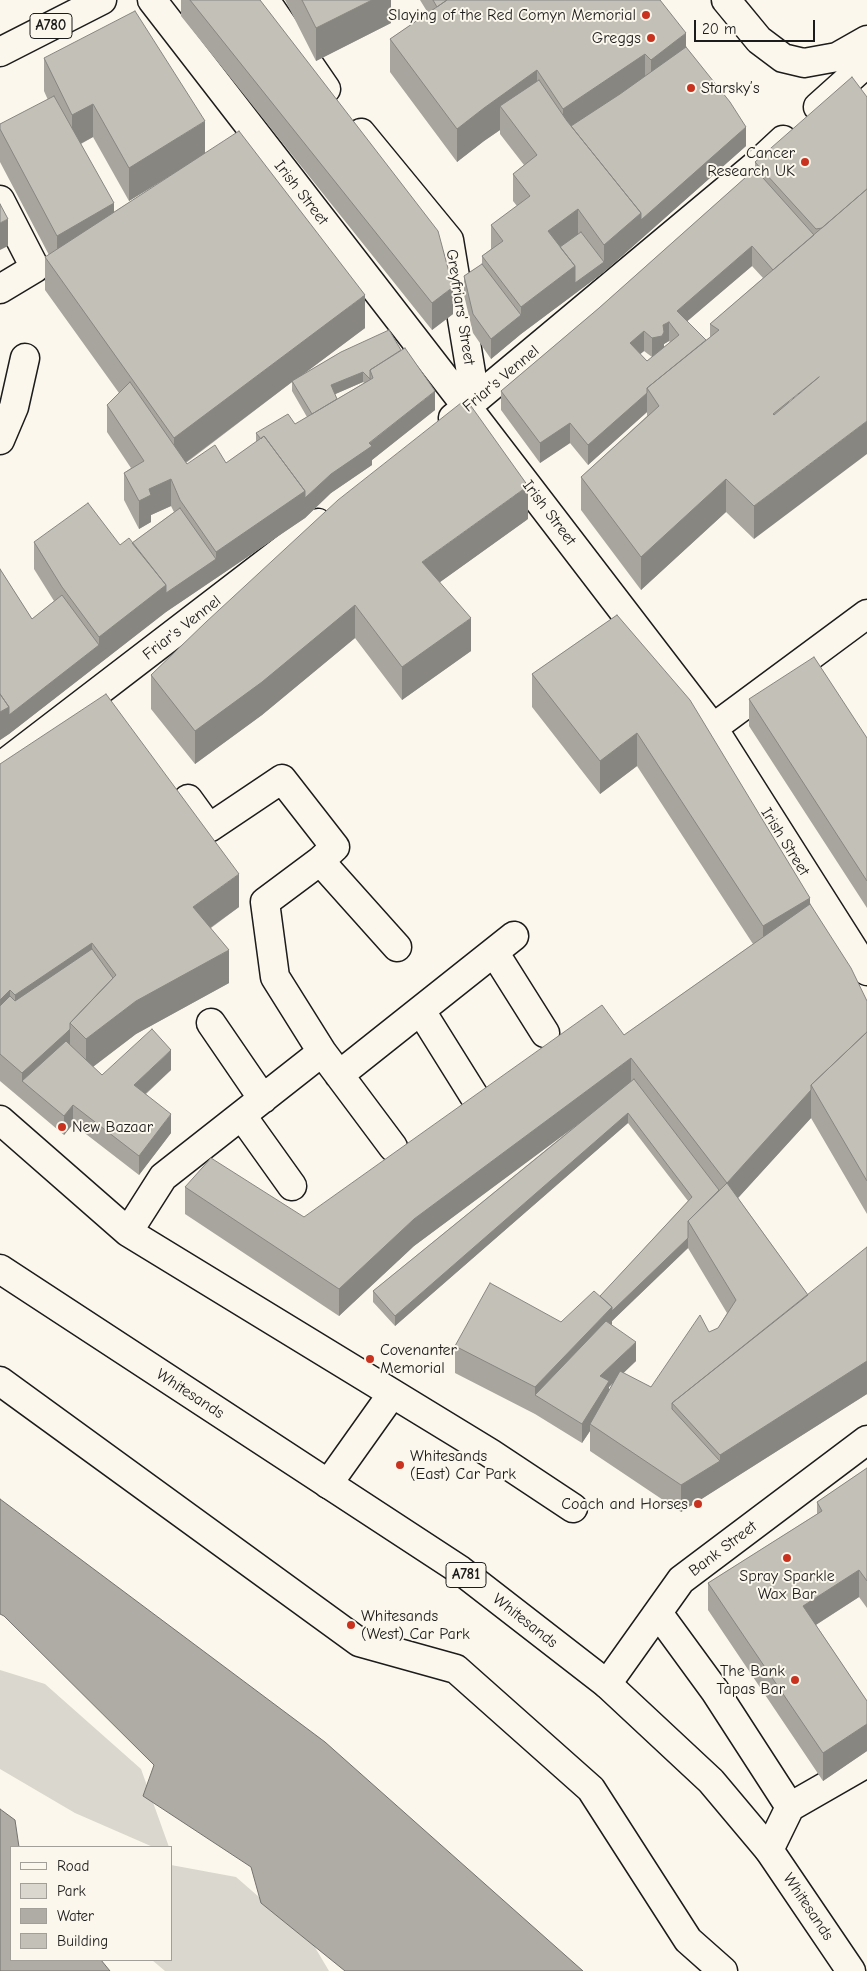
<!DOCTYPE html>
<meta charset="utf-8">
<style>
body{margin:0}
#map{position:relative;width:867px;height:1971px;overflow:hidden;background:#fbf7ec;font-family:"Comic Neue",sans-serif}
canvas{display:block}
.legend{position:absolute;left:10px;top:1846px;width:162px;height:115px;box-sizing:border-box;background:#fbf7ec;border:1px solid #a29f99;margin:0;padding:6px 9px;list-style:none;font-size:15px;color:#1c1c1c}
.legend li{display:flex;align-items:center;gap:10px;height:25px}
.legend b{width:25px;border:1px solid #a29f99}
.scale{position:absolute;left:694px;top:20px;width:121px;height:22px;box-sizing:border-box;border:2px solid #1c1c1c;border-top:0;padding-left:6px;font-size:15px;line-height:18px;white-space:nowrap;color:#1c1c1c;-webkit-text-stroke:4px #fbf7ec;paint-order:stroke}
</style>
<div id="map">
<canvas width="867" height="1971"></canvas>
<ul class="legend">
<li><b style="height:6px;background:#fbf7ec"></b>Road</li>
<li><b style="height:14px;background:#dad7ce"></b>Park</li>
<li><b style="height:14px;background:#afaca5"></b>Water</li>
<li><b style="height:14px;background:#c3c0b8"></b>Building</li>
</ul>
<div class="scale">20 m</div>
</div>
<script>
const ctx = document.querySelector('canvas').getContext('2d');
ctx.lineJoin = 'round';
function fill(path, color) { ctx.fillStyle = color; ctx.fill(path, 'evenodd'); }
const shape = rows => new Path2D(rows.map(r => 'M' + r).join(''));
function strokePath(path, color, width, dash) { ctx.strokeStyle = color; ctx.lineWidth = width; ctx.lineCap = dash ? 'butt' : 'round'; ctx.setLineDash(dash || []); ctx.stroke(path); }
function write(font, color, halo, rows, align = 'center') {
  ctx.font = font + ' "Comic Neue",sans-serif'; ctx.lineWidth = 4; ctx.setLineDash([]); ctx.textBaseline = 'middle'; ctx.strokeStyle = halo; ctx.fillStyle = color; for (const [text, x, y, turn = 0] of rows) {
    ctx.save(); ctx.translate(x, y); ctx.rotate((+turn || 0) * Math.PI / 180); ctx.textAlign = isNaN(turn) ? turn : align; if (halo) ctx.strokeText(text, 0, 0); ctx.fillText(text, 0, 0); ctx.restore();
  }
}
fill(shape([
 [0,1670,45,1684,141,1769,169,1847,153,1847,75,1813,0,1769],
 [171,1865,236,1877,313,1944,329,1971,165,1971,152,1960,171,1960]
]), '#dad7ce');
const water = shape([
 [0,1499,325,1742,583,1971,345,1971,261,1903,251,1867,143,1796,154,1765,4,1616,0,1614,0,1499],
 [0,1809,15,1820,19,1847,11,1847,11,1960,101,1960,110,1971,0,1971,0,1809]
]);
fill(water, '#afaca5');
strokePath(water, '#74726e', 1);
const minor = shape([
 [152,0,467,407,713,728,867,971],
 [265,0,326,89],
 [726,0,759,40,783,58,804,63,837,57,867,40],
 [818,107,867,63],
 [361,133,449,240,472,379,467,407],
 [0,200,35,268,0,289],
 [453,418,755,166,783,140],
 [0,440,14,407,25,358],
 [713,728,867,614],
 [0,767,318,523],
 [188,799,209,828,282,779,335,847,320,861,265,902,275,977,322,1052,393,1147],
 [320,861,397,947],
 [494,952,545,1033],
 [421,1011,476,1099],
 [211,1023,263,1099],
 [339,1075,514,936],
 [242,1116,292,1186],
 [0,1120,128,1232,490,1453,573,1508],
 [128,1232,163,1177,322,1052],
 [0,1381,359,1642,456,1669,591,1789,688,1940,723,1971],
 [328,1484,392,1394],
 [658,1613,715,1691,790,1807,769,1850],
 [607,1684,681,1580,867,1440],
 [790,1807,867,1763]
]);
const major = shape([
 [0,52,102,0],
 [0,1269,460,1570,607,1684,711,1781,769,1850,851,1971]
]);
strokePath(minor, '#1c1c1c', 31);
strokePath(major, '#1c1c1c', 31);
strokePath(minor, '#fbf7ec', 28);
strokePath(major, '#fbf7ec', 28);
fill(shape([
 [181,0,260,0,453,314,432,330,181,16],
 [285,0,391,0,391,23,316,61],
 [420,0,660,0,686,47,746,146,604,272,521,334,491,359,473,333,464,295,464,276,482,264,482,256,491,249,491,225,517,206,513,201,513,174,524,165,500,134,500,130,484,141,457,162,390,72,390,39,428,13],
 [44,58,205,153,365,328,302,375,341,352,435,410,372,460,372,465,331,493,305,518,166,612,9,734,0,740,0,569,32,619,54,601,34,569,34,542,120,545,132,543,174,512,171,506,151,515,151,522,139,529,124,500,124,473,131,468,107,432,107,405,119,393,45,290,45,257,49,255,0,162,0,124,48,100,44,91],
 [93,137,129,201,180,170,114,212,81,144],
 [292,382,292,391,307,417,295,424,256,433,256,442,226,463,187,464,186,463],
 [363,382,364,383,337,399,335,394],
 [867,97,754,539,726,512,641,590,581,510,581,477,647,416,647,412,588,465,570,443,540,463,501,410,501,391,599,308,755,169,755,162],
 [752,266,763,278,710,324,710,337,706,340,687,321],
 [669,341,670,342,664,347,664,344],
 [644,351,652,357,647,361,640,354],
 [528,519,440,582,471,651,402,700,355,638,262,715,195,764,151,709,151,675],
 [617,615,810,904,867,1001,867,1214,811,1118,738,1198,808,1295,867,1247,867,1394,681,1512,590,1451,590,1431,582,1443,535,1414,455,1373,455,1346,561,1322,600,1296,688,1201,628,1123,395,1326,373,1302,373,1291,580,1122,414,1246,339,1316,185,1214,185,1187,304,1217,624,1035,753,944,637,766,600,794,532,707,532,674],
 [688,1248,727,1313,718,1328,709,1332,651,1387,623,1373,636,1361,612,1325,612,1321],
 [613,1382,609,1391,609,1387],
 [749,699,867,738,867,908,749,726],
 [0,764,239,907,211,928,229,983,136,1034,93,1067,102,1075,171,1070,146,1094,171,1133,139,1175,73,1124,64,1135,0,1081],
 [867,1468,867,1608,859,1597,816,1625,867,1701,867,1751,823,1781,708,1610,708,1583,817,1514,817,1502]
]), '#a8a59e');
fill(shape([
 [372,0,391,0,391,23,316,61,316,28],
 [686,33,686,66,651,93,651,60],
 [645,54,645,87,563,142,563,109],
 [537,70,537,103,500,106,500,130,484,141,457,162,457,129,484,108],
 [93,104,93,137,72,148,72,115],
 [205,121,205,154,129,201,129,168],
 [746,127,746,146,604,272,521,334,491,359,491,339,521,315,521,307,575,266,604,262,604,245,641,213],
 [114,203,114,236,57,269,57,236],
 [578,209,578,236,548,258,548,231],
 [8,219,8,246,0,250,0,223],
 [752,246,752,266,677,330,677,311],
 [453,287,453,314,432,330,432,303],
 [365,295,365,328,293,382,292,381,292,382,174,471,174,438],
 [669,322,669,341,664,344,664,351,652,357,652,338,663,325],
 [644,331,644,351,630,363,630,343],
 [363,372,363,382,331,396,331,385],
 [435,391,435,410,372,460,372,465,331,493,305,518,305,498,331,474],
 [647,393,647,412,588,465,588,445],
 [867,421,867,454,754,539,754,506],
 [570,423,570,443,540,463,540,443],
 [171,479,171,506,151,515,151,522,139,529,139,501,149,489],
 [726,479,726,512,641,590,641,557],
 [528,486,528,519,422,595,422,562],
 [305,491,305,518,166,612,9,734,9,715,99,645,99,637,166,585,216,559,216,552],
 [355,605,355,638,262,715,195,764,195,731],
 [471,618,471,651,402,700,402,667],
 [9,707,9,734,0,740,0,712],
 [637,733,637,766,600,794,600,761],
 [239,874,239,907,193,940,193,907],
 [810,898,810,931,763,959,763,926],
 [92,943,92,977,15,1028,15,995],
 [229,950,229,983,136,1034,86,1072,86,1039,136,1001],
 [10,990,10,1023,0,1033,0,1000],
 [70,1029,70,1056,22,1081,22,1073],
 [171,1050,171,1070,134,1104,134,1085],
 [631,1058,631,1085,414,1246,339,1316,339,1289,414,1219],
 [811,1090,811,1118,727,1210,727,1183],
 [73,1105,73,1124,64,1135,64,1116],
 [628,1113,628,1123,395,1326,395,1316],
 [171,1114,171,1133,139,1175,139,1156],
 [688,1238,688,1248,612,1321,612,1335,535,1395,535,1387,612,1307],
 [636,1342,636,1361,609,1387,609,1400,590,1424,590,1431,582,1443,582,1424,600,1376],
 [867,1361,867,1394,681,1512,681,1485,720,1461,720,1455],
 [859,1570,859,1597,803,1633,803,1606],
 [867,1724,867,1751,823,1781,823,1753]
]), '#888681');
const building = shape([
 [190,0,260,0,438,231,453,287,432,303,190,0],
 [302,0,372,0,316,28,302,0],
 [433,0,447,0,437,7,433,0],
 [447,0,660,0,686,33,651,60,645,54,563,109,537,70,484,108,457,129,390,39,447,0],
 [135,11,205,121,129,168,93,104,72,115,44,58,135,11],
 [686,47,730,102,746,127,641,220,641,213,571,126,620,94,686,47],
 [852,77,867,97,867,189,822,228,816,229,755,162,852,77],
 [539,80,567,121,641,213,604,245,578,209,548,231,575,266,521,307,482,256,503,241,491,225,530,196,513,174,537,155,500,106,539,80],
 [54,96,114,203,57,236,0,129,0,124,54,96],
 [239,131,365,295,174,438,45,257,239,131],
 [755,169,814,235,773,270,752,246,677,311,706,340,647,388,647,393,588,445,570,423,540,443,501,391,599,308,755,169],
 [669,322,679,335,647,361,630,343,644,331,652,338,662,336,664,332,663,325,669,322],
 [867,189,867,421,754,506,726,479,641,557,581,477,659,406,647,388,719,330,710,324,867,189],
 [819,377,774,415,773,414,819,377],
 [0,204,8,219,0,223,0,204],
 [581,232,604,262,575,283,575,266,560,247,581,232],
 [482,264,521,315,491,339,473,314,464,276,482,264],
 [389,330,401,350,370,370,370,379,363,372,331,385,337,399,312,414,292,381,341,352,389,330],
 [405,348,435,391,369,443,372,446,331,474,305,498,305,491,264,436,261,439,256,433,288,414,295,424,373,378,370,370,405,348],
 [130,382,187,464,215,445,226,463,264,436,305,491,216,552,180,500,171,479,149,489,151,495,139,501,124,473,144,461,107,405,130,382],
 [466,399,528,486,422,562,471,618,402,667,355,605,262,682,195,731,151,675,206,622,338,500,466,399],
 [88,503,120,545,129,538,166,585,99,637,62,587,34,542,88,503],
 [180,508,216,559,166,593,166,585,132,543,180,508],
 [0,569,32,619,62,595,99,645,9,715,9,707,0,694,0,569],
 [617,615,690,700,810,898,763,926,637,733,600,761,532,674,617,615],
 [814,657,867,738,867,881,749,699,814,657],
 [0,694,9,707,0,712,0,694],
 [106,694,239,874,193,907,229,950,136,1001,86,1039,70,1023,116,975,92,943,15,995,10,990,0,1000,0,764,106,694],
 [810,904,851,968,867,1001,867,1032,811,1085,811,1090,727,1183,631,1058,414,1219,339,1289,185,1187,211,1158,304,1217,602,1005,624,1035,810,904],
 [92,949,113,978,70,1023,70,1029,66,1033,22,1073,0,1054,0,1006,10,996,15,1001,92,949],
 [152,1029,171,1050,134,1085,171,1114,139,1156,73,1105,64,1116,22,1081,66,1041,102,1075,152,1029],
 [867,1032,867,1181,811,1085,867,1032],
 [634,1079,719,1190,688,1221,688,1238,612,1311,612,1307,600,1296,692,1197,628,1113,395,1316,373,1291,634,1079],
 [727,1183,808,1295,672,1403,672,1409,720,1461,681,1485,590,1424,620,1371,651,1387,700,1315,709,1332,718,1328,736,1300,688,1221,727,1183],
 [867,1247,867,1361,720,1455,672,1403,867,1247],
 [490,1283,561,1322,594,1291,612,1307,535,1387,455,1346,490,1283],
 [606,1321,636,1342,600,1376,609,1381,582,1424,535,1395,606,1321],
 [867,1468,867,1581,859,1570,803,1606,867,1701,867,1724,823,1753,708,1583,822,1511,817,1502,867,1468]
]);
fill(building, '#c3c0b8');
strokePath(building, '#888681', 1);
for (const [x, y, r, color] of [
 [646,15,5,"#c8321e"],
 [651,38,5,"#c8321e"],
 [691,88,5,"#c8321e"],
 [805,162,5,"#c8321e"],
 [62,1127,5,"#c8321e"],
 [370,1359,5,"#c8321e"],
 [400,1465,5,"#c8321e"],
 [698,1504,5,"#c8321e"],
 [787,1558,5,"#c8321e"],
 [351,1625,5,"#c8321e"],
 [795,1680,5,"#c8321e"]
]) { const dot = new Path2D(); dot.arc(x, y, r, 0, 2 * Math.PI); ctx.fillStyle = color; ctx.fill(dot); strokePath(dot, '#fbf7ec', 2); }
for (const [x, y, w] of [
 [51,26,42],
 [466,1575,40]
]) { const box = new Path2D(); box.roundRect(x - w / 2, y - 12.5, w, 25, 4); ctx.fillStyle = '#fbf7ec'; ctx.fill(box); strokePath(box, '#1c1c1c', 1); }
write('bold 15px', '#1c1c1c', null, [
 ["A780",51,26],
 ["A781",466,1575]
]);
write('16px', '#1c1c1c', '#fbf7ec', [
 ["Slaying of the Red Comyn Memorial",636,15],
 ["Greggs",641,38],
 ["Starsky’s",701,88,"left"],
 ["Cancer",795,153],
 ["Research UK",795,171],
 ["New Bazaar",72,1127,"left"],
 ["Covenanter",380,1350,"left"],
 ["Memorial",380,1368,"left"],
 ["Whitesands",410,1456,"left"],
 ["(East) Car Park",410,1474,"left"],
 ["Coach and Horses",688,1504],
 ["Spray Sparkle",787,1576,"center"],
 ["Wax Bar",787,1594,"center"],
 ["Whitesands",361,1616,"left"],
 ["(West) Car Park",361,1634,"left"],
 ["The Bank",785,1671],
 ["Tapas Bar",785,1689]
], 'right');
write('16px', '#1c1c1c', '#fbf7ec', [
 ["Irish Street",301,193,52],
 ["Greyfriars' Street",460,307,81],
 ["Friar's Vennel",501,379,-40],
 ["Irish Street",549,513,53],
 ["Friar's Vennel",182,628,-38],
 ["Irish Street",785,842,58],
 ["Whitesands",190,1394,33],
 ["Bank Street",723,1549,-37],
 ["Whitesands",525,1621,38],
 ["Whitesands",808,1907,56]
]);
</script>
